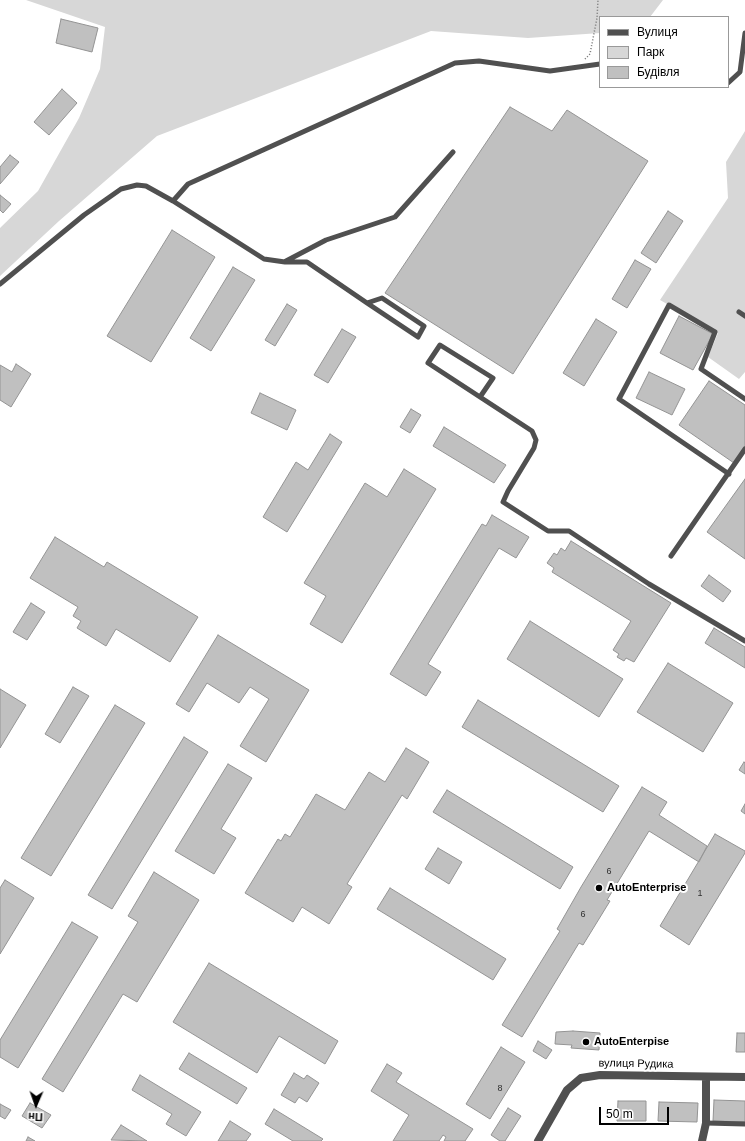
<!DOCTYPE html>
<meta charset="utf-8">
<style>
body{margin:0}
#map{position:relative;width:745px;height:1141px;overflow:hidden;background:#fff;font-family:Arial,sans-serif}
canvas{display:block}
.legend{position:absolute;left:599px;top:16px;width:130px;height:72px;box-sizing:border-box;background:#fff;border:1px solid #999;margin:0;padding:5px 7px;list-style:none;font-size:12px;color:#000}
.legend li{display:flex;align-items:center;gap:8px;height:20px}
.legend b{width:20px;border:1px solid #999}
.north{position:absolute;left:16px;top:1085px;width:40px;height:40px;-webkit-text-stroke:3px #fff;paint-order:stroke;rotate:182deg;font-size:11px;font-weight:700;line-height:16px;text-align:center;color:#000}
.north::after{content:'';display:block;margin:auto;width:14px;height:18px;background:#000;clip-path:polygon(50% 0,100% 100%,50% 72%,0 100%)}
.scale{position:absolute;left:599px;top:1107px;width:70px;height:18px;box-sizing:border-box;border:2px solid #000;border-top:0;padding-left:5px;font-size:12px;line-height:14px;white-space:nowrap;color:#000;-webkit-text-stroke:3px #fff;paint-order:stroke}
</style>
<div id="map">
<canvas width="745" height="1141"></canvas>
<ul class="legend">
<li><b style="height:5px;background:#505050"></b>Вулиця</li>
<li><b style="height:11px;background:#d7d7d7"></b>Парк</li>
<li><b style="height:11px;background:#c0c0c0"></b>Будівля</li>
</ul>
<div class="north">Пн</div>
<div class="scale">50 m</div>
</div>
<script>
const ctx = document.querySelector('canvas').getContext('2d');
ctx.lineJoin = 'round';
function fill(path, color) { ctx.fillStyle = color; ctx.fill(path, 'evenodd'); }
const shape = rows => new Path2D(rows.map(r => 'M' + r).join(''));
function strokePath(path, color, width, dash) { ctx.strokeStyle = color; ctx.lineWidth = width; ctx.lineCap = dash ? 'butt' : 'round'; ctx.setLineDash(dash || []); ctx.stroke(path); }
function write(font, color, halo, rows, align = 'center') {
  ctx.font = font + ' Arial,sans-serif'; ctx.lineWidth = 4; ctx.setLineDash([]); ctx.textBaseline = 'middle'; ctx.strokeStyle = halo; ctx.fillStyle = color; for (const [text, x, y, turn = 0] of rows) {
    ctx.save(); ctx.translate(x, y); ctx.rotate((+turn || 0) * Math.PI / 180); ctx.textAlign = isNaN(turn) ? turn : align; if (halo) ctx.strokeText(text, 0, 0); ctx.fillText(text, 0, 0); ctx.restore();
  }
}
fill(shape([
 [26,0,663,0,650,17,600,17,600,33,528,38,431,31,157,136,59,221,0,276,0,228,38,191,79,118,100,69,105,27],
 [745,131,745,372,739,379,708,357,718,333,660,300,728,198,726,162]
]), '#d7d7d7');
const building = shape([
 [61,19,98,28,92,52,56,43,61,19],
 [62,89,77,103,49,135,34,122,62,89],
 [510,107,552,131,567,110,648,161,513,374,385,293,510,107],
 [10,155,19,162,0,184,0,167,10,155],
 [0,195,11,204,3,213,0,210,0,195],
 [668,211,683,221,656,263,641,253,668,211],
 [172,230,215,257,151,362,107,336,172,230],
 [635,260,651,269,627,308,612,299,635,260],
 [233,267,255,280,211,351,190,338,233,267],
 [287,304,297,310,275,346,265,340,287,304],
 [679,316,713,334,693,370,660,353,679,316],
 [596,319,617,332,584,386,563,373,596,319],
 [342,329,356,337,328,383,314,375,342,329],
 [16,364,31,374,11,407,0,400,0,365,12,372,16,364],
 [649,372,685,389,672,415,636,398,649,372],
 [709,381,745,405,745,447,734,463,679,425,709,381],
 [260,393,296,410,287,430,251,413,260,393],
 [411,409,421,415,410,433,400,427,411,409],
 [444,427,506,465,494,483,433,446,444,427],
 [330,434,342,442,287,532,263,517,296,462,308,470,330,434],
 [404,469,436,489,342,643,310,624,326,596,304,583,365,483,387,497,404,469],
 [745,479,745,559,707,532,745,479],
 [492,515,529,537,516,558,499,548,428,664,441,672,426,696,390,674,482,524,486,526,492,515],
 [55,537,104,567,107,562,198,617,170,662,116,629,106,646,77,628,81,621,73,616,78,607,30,578,55,537],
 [571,541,671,603,634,662,626,658,624,661,617,657,619,654,613,650,631,621,552,572,554,568,547,563,554,553,557,555,561,548,565,551,571,541],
 [709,575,731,591,723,602,701,586,709,575],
 [31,603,45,612,27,640,13,632,31,603],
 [530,621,623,679,599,717,507,659,530,621],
 [714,628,745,647,745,668,705,643,714,628],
 [218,635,309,690,266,762,240,746,269,699,250,687,239,703,207,683,189,712,176,704,218,635],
 [668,663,733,703,703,752,637,712,668,663],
 [73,687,89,696,60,743,45,734,73,687],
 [0,689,26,705,0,748,0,689],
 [478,700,619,786,603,812,462,727,478,700],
 [115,705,145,723,51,876,21,858,115,705],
 [184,737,208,752,112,909,88,895,184,737],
 [406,748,429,762,407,799,402,795,347,884,352,887,329,924,302,907,293,922,245,893,278,839,281,841,285,834,290,837,316,794,345,810,369,772,385,782,406,748],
 [744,762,745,763,745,774,739,770,744,762],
 [228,764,252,778,221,829,236,838,214,874,175,851,228,764],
 [642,787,667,802,659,815,707,846,699,862,649,831,607,900,610,901,583,945,579,943,522,1037,502,1025,560,931,557,929,581,887,642,787],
 [447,790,573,867,560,889,433,812,447,790],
 [745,804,745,814,741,811,745,804],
 [715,834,745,851,745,853,689,945,660,926,715,834],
 [438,848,462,862,449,884,425,869,438,848],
 [154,872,199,900,137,1002,123,994,63,1092,42,1079,138,922,128,916,154,872],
 [5,880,34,898,0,954,0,888,5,880],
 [390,888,506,959,493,980,377,909,390,888],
 [72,922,98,937,18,1068,0,1057,0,1040,72,922],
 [209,963,338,1041,325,1064,279,1036,257,1073,173,1022,209,963],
 [573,1031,600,1033,599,1050,571,1048,572,1045,555,1044,556,1032,573,1031],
 [737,1033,745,1033,745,1052,736,1052,737,1033],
 [538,1041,552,1050,546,1059,533,1051,538,1041],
 [501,1047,525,1062,490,1119,466,1104,501,1047],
 [189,1053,247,1088,237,1104,179,1069,189,1053],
 [387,1064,402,1073,396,1082,473,1129,465,1141,444,1141,446,1137,443,1135,439,1141,393,1141,409,1115,371,1091,387,1064],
 [294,1073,304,1079,307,1075,319,1083,307,1102,299,1097,295,1103,281,1095,294,1073],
 [140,1075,201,1112,186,1136,166,1124,172,1114,132,1090,140,1075],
 [714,1100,745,1101,745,1122,713,1121,714,1100],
 [618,1101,646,1101,646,1121,617,1121,618,1101],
 [659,1102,698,1103,697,1122,658,1121,659,1102],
 [30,1103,51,1115,42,1128,22,1116,30,1103],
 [0,1104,11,1110,5,1119,0,1116,0,1104],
 [508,1108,521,1116,505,1141,500,1141,491,1135,508,1108],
 [274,1109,323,1139,321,1141,293,1141,265,1124,274,1109],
 [230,1121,251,1134,246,1141,218,1141,230,1121],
 [121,1125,147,1141,111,1140,121,1125],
 [28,1137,35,1141,26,1141,28,1137]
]);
fill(building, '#c0c0c0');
strokePath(building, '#949494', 1);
strokePath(shape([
 [585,59,590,54,597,18,598,0]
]), '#727272', 1.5, [1, 2]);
strokePath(shape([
 [728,83,740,72,745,33],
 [173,201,188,184,455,63,479,61,550,71,600,64],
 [286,261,326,240,395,217,453,152],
 [0,284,84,215,121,189,137,185,146,186,173,201,264,259,285,262,307,262,367,303,418,337,424,326,382,298,367,303],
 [739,312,745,316],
 [480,397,493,378,440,345,428,363,532,431,536,440,534,448,508,491,503,502,548,531,569,531,649,584,745,641],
 [729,474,619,399,669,305,715,332,701,369,745,399],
 [671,556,745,449],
 [706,1123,745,1124]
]), '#505050', 5);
strokePath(shape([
 [538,1141,567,1090,581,1078,600,1075,745,1077],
 [702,1141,706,1123,706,1077]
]), '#505050', 8);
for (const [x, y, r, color] of [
 [599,888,4,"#000"],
 [586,1042,4,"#000"]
]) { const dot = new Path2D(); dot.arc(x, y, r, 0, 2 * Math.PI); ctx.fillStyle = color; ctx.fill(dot); strokePath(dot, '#fff', 1.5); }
write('9px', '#303030', null, [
 ["6",609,872],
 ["1",700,894],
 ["6",583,915],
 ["8",500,1089]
]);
write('bold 11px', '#000', '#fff', [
 ["AutoEnterprise",607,888],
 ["AutoEnterpise",594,1042]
], 'left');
write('11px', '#000', '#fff', [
 ["вулиця Рудика",636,1064,1]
]);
</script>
